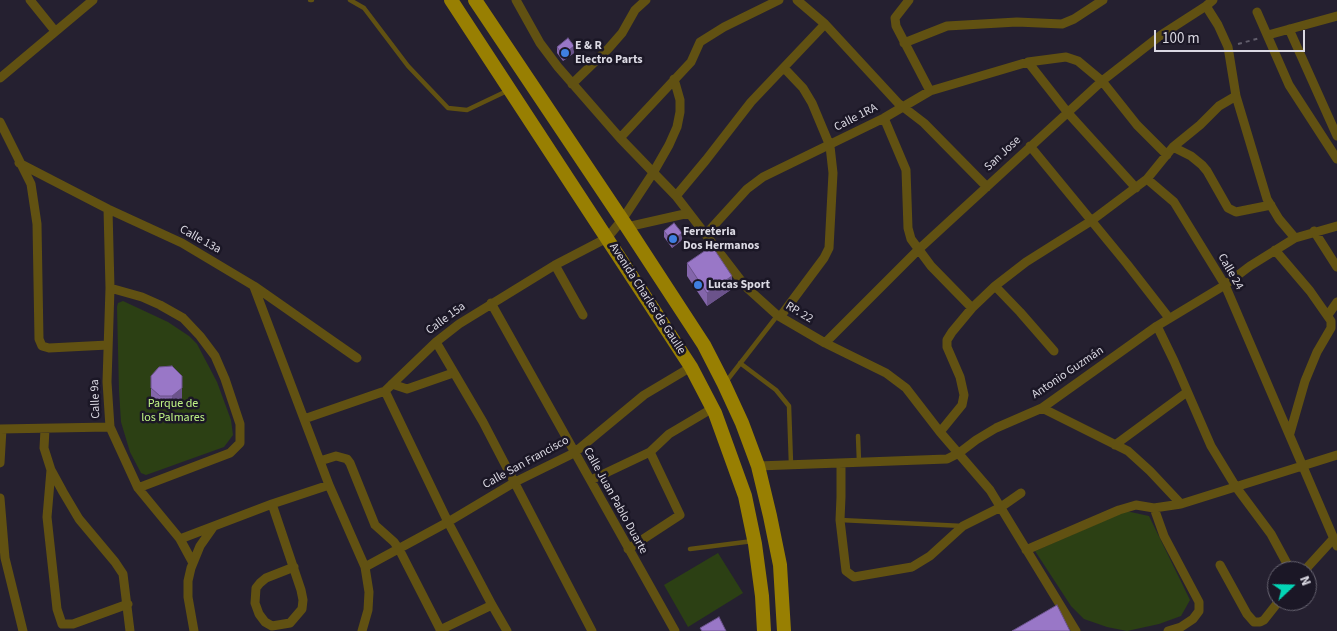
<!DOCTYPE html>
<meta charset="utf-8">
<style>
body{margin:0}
#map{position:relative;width:1337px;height:631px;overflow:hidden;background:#252030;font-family:"Source Sans 3",sans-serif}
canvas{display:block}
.north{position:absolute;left:1267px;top:561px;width:50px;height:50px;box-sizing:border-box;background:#1b1726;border:1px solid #686572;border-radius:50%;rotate:69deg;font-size:14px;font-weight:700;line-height:20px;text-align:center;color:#dbd9e3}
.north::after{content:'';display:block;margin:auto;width:18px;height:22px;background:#03d5b6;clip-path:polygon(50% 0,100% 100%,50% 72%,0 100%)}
.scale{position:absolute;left:1154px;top:30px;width:151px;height:22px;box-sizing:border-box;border:2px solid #dbd9e3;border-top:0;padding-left:6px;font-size:15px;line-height:18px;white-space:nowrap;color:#dbd9e3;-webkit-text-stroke:4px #1b1726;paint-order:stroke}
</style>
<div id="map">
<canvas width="1337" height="631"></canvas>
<div class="north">N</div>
<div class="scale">100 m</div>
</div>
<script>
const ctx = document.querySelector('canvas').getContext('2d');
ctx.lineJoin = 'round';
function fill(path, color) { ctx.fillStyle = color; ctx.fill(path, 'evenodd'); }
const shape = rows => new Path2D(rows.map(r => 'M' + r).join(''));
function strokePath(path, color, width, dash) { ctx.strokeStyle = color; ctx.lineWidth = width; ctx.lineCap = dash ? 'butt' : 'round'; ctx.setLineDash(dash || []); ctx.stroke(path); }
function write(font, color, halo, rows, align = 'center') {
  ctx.font = font + ' "Source Sans 3",sans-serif'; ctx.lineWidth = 5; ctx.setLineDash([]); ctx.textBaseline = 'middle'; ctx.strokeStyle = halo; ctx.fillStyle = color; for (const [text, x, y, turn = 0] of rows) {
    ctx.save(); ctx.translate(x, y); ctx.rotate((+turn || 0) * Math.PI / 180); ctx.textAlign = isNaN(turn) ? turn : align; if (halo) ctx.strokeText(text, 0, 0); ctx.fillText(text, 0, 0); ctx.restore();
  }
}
fill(shape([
 [123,301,168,322,189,336,197,344,217,382,231,420,233,435,224,447,146,475,141,473,130,452,121,422,119,391,117,307,118,303],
 [1126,511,1149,516,1190,600,1181,616,1159,624,1127,631,1107,627,1084,619,1071,606,1035,551],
 [718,553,743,593,688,627,664,585]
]), '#2c4014');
strokePath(shape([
 [1238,44,1260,38]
]), '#625e6c', 2, [4, 4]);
strokePath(shape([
 [310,0,312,0],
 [350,0,364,8,408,66,448,108,467,110,509,90],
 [740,363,776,390,789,406,791,464],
 [725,383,777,316],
 [858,436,859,462],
 [840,520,963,526],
 [690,549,753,541]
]), '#615112', 4.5);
strokePath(shape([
 [30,0,55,31],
 [516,0,540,43,558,67,620,138,676,196,746,287,777,315,825,343,886,373,906,388,940,432,990,490,1076,631],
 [797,0,825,24,898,103,924,123,987,187],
 [909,0,895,18,896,26,930,91],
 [1206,6,1218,25,1228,47,1236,96,1267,199,1279,219,1295,238],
 [1257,12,1289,85,1337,159],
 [1289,29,1337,136],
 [1268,35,1337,16],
 [904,43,947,26,1017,22,1062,24,1074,19,1103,0],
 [1028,62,1066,57,1078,61,1102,81,1137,125,1167,155],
 [0,78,93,0],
 [572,84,608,49,622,33,635,10,646,0],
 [884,118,906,170,908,228,911,239,931,266,972,308],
 [0,122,31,184,37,224,39,339,42,346,49,348,108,345],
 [620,138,691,62,700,42,724,27,779,0],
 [1030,146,1127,264,1169,318],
 [1173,147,1191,156,1202,165,1207,171,1228,208,1236,212,1271,205],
 [19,163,108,209,182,243,254,286,357,358],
 [1147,179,1173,147,1200,125,1219,106,1236,96],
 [676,196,706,160,751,102,825,24],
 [108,209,110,288,107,382,110,427,138,488,180,539,193,563],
 [627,227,689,213],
 [1314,231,1337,267],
 [706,234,747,189,763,177,884,118,930,91,1028,62,1068,113,1136,188],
 [1275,250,1310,291,1331,321,1331,328,1317,352,1305,381,1290,433],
 [555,265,583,315],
 [995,286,1020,312,1054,351],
 [254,287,329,485,365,567,369,592,368,610,362,631],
 [110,288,142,297,160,305,183,318,200,336,215,356,225,379,240,424,240,443,230,453,138,488],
 [491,303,675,631],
 [1328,315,1337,302],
 [780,317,824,258,829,248,833,173,830,146,812,103,803,88,784,68],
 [1157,326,1174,361,1211,446,1236,487,1271,534,1291,571],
 [436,342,483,422,592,631],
 [825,343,918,250,1102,81,1161,35,1206,6,1213,0],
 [392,384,407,389,453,373],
 [385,391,448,522,492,605,507,631],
 [1042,408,1128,451,1150,471,1181,504],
 [304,419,385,391,436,342,459,324,555,265,607,238,622,220,653,173,669,145,677,127,680,112,680,100,674,79],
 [0,429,110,427],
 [45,429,44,448,51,470,63,492,79,519,115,562,123,574,130,631],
 [940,432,962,405,964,395,960,377,947,347,947,340,952,332,972,308,995,286,1026,262,1091,221,1147,179,1174,202,1225,285,1337,546],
 [1115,445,1187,392],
 [320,461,336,456,347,459,350,463,375,525,394,542,399,549,441,631],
 [0,463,2,429],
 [841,463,841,497,840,520,846,571,854,577,912,567,930,556,963,526,1001,507,1021,493],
 [758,466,947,459,959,453,976,440,996,428,1042,408,1157,326,1225,285,1250,266,1295,238,1337,226],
 [51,470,47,517,57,609,62,624,73,624,128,604],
 [591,480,650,452,669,434,713,408],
 [0,498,5,558,23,631],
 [272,504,301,590,303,600,302,609,290,623,272,626,265,622,259,614,255,603,256,588,260,583,266,578,294,567],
 [1154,508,1164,536,1199,602,1199,611,1193,619,1181,627,1168,631],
 [180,539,272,504,329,485],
 [628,549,680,515,650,452],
 [1026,550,1119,510,1136,505,1154,508,1181,504,1337,455],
 [1220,565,1247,614,1254,622,1260,622,1264,620,1279,601],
 [365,567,448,522,515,482,574,453,644,395,691,367],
 [1304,571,1334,538],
 [440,630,492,605],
 [194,631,188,597,188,581,191,568,200,546,214,526]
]), '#615112', 9);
strokePath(shape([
 [451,0,691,367,715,413,745,496,755,544,762,596,764,631],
 [475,0,627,227,704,345,724,384,742,423,758,466,770,516,780,565,784,631]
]), '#987f02', 14);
fill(shape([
 [557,47,574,53,563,61,557,53],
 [664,231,682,240,672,248,664,237],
 [687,263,732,289,707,306,687,276],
 [151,376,182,398,172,406,160,406,151,398]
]), '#8466ab');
fill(shape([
 [574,46,574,53,563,61,563,55],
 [682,233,682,240,672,248,672,241],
 [732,276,732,289,707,306,707,293],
 [182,388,182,398,172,406,172,396]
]), '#6b538b');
const building = shape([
 [568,38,574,46,563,55,557,47,568,38],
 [674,223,682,233,672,241,664,231,674,223],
 [712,246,732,276,707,293,687,263,712,246],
 [172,366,182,376,182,388,172,396,160,396,151,388,151,376,159,367,172,366],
 [1057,605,1070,631,1012,631,1057,605],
 [719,617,726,631,702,631,700,628,719,617]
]);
fill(building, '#9977c7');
strokePath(building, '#6b538b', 1);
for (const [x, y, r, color] of [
 [565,53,5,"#3f7fe0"],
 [673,239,5,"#3f7fe0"],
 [698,285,5,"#3f7fe0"]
]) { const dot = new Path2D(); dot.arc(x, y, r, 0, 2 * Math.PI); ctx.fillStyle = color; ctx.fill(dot); strokePath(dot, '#1b1726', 2); }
write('bold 12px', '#dbd9e3', '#1b1726', [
 ["E & R",575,46],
 ["Electro Parts",575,60],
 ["Ferreteria",683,232],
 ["Dos Hermanos",683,246],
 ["Lucas Sport",708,285]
], 'left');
write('12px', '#dbd9e3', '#1b1726', [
 ["Calle 1RA",856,118,-27],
 ["San Jose",1003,154,-43],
 ["Calle 13a",200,240,29],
 ["Calle 24",1230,272,60],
 ["Avenida Charles de Gaulle",647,299,57],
 ["RP. 22",799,313,31],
 ["Calle 15a",446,319,-36],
 ["Antonio Guzmán",1068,373,-34],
 ["Calle 9a",96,399,-92],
 ["Calle San Francisco",526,463,-29],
 ["Calle Juan Pablo Duarte",615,501,61]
]);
write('12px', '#c0f585', '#1b1726', [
 ["Parque de",173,404],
 ["los Palmares",173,418]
]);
</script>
